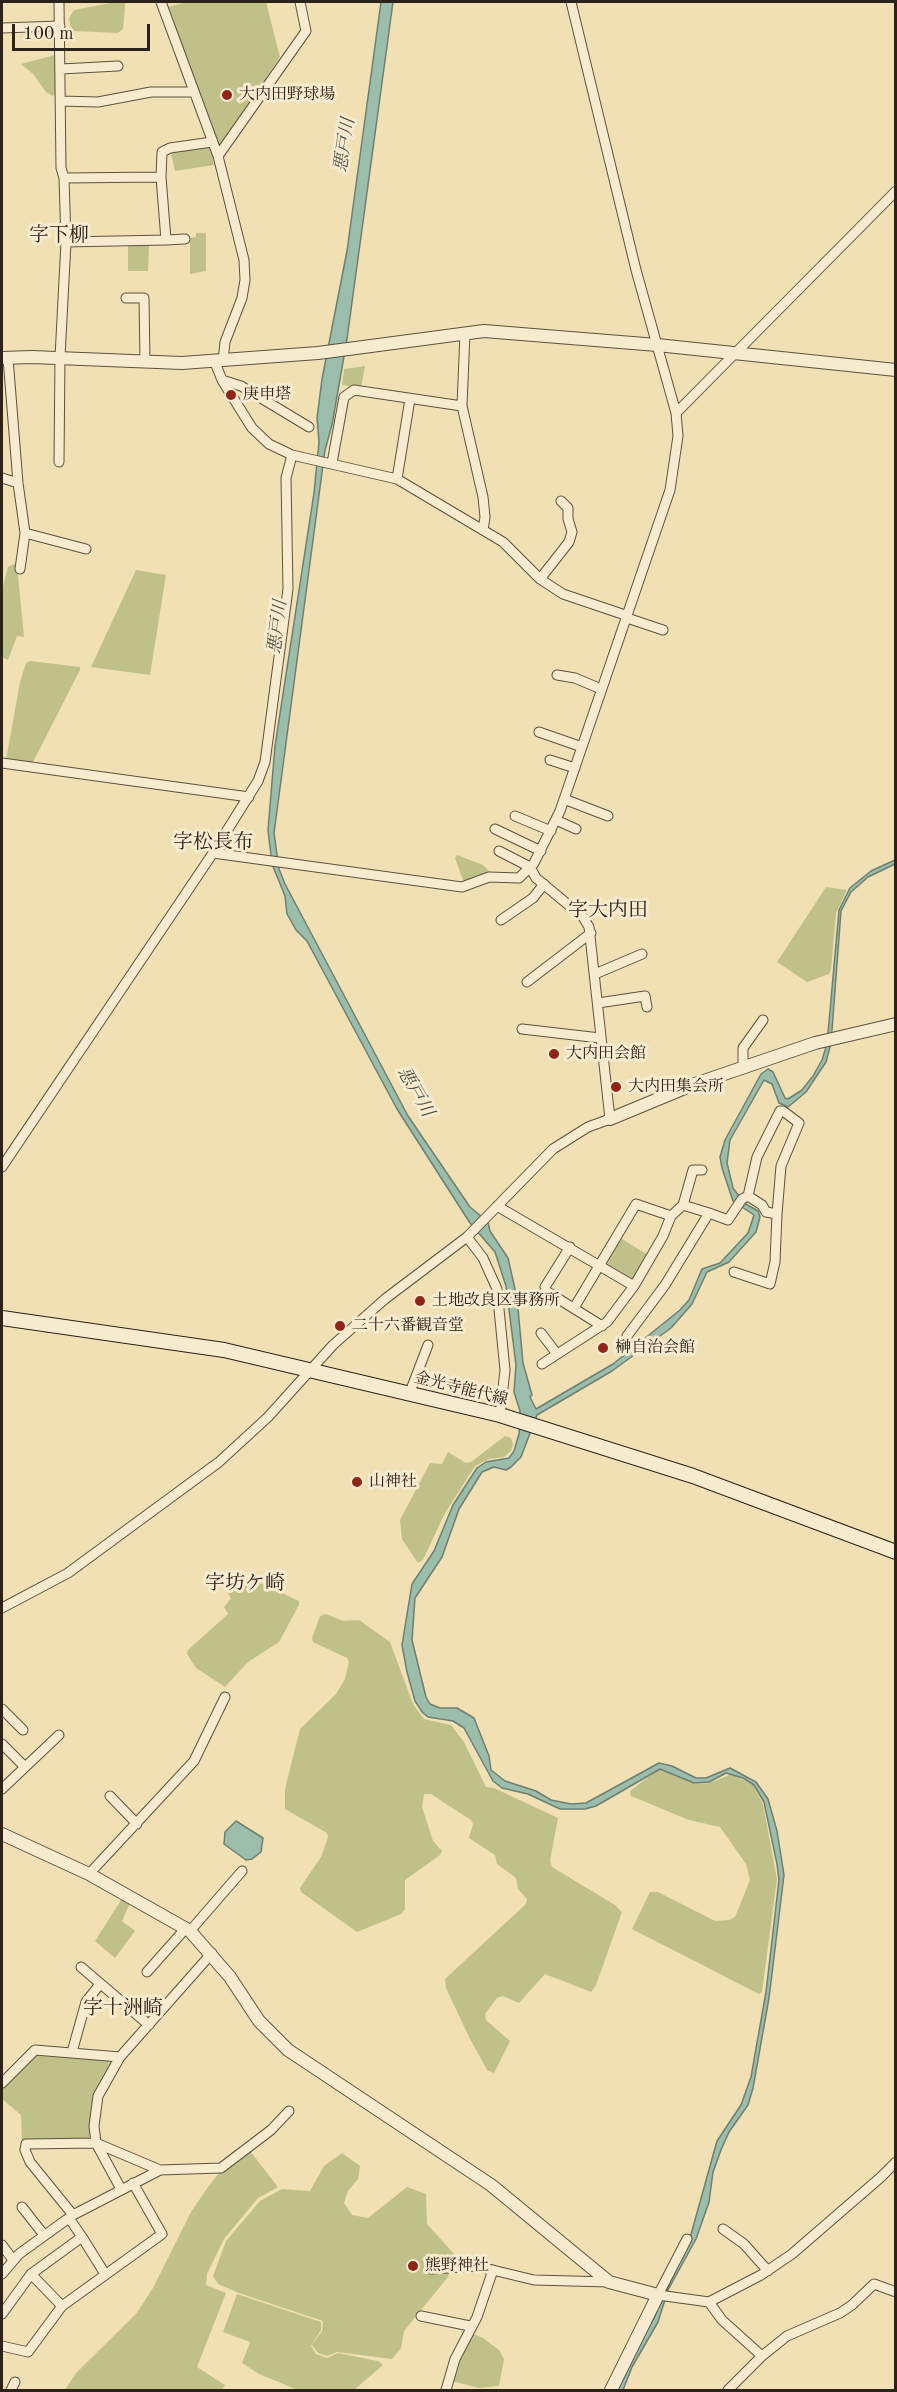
<!DOCTYPE html>
<meta charset="utf-8">
<style>
body{margin:0}
#map{position:relative;width:897px;height:2392px;overflow:hidden;background:#f1e0b3;font-family:"Old Standard TT",serif}
canvas{display:block}
.frame{position:absolute;inset:0;border:3px solid #2b2219;pointer-events:none}
.scale{position:absolute;left:12px;top:24px;width:138px;height:27px;box-sizing:border-box;border:3px solid #2b2219;border-top:0;padding-left:8px;font-size:18px;line-height:21px;white-space:nowrap;color:#2b2219;-webkit-text-stroke:4px #f6ebce;paint-order:stroke}
</style>
<div id="map">
<canvas width="897" height="2392"></canvas>
<div class="frame"></div>
<div class="scale">100 m</div>
</div>
<script>
const ctx = document.querySelector('canvas').getContext('2d');
ctx.lineJoin = 'round';
function fill(path, color) { ctx.fillStyle = color; ctx.fill(path, 'evenodd'); }
const shape = rows => new Path2D(rows.map(r => 'M' + r).join(''));
function strokePath(path, color, width, dash) { ctx.strokeStyle = color; ctx.lineWidth = width; ctx.lineCap = dash ? 'butt' : 'round'; ctx.setLineDash(dash || []); ctx.stroke(path); }
function write(font, color, halo, rows, align = 'center') {
  ctx.font = font + ' "Old Standard TT","Noto Serif JP",serif'; ctx.lineWidth = 6; ctx.setLineDash([]); ctx.textBaseline = 'middle'; ctx.strokeStyle = halo; ctx.fillStyle = color; for (const [text, x, y, turn = 0] of rows) {
    ctx.save(); ctx.translate(x, y); ctx.rotate((+turn || 0) * Math.PI / 180); ctx.textAlign = isNaN(turn) ? turn : align; if (halo) ctx.strokeText(text, 0, 0); ctx.fillText(text, 0, 0); ctx.restore();
  }
}
fill(shape([
 [116,2,125,2,125,7,123,29,118,33,74,31,70,25,69,18,74,10],
 [187,2,266,2,280,57,219,149,168,7],
 [55,55,57,57,58,92,53,96,46,92,33,74,21,64],
 [203,146,211,149,214,165,175,171,171,153],
 [196,233,206,233,206,271,190,274,190,238,196,237],
 [128,245,149,246,148,271,128,271],
 [365,366,361,388,342,385,344,369],
 [14,564,17,565,24,637,17,636,8,660,2,657,2,590,8,567],
 [136,570,166,575,150,675,91,667],
 [30,661,80,667,80,670,32,764,6,760,20,682,26,663],
 [457,855,483,865,490,872,464,883,455,858],
 [826,887,847,890,836,913,831,970,829,974,807,982,777,962],
 [619,1237,648,1255,637,1278,629,1278,606,1265],
 [505,1436,511,1438,513,1444,511,1451,504,1457,489,1459,475,1466,444,1515,423,1560,418,1563,402,1539,400,1520,430,1463,442,1464,448,1452,466,1463,471,1462],
 [258,1582,299,1601,299,1605,279,1642,248,1662,225,1687,196,1668,187,1654,188,1650,228,1614,224,1607,231,1598,227,1592,229,1590],
 [326,1614,343,1621,359,1620,390,1642,413,1704,424,1719,451,1725,464,1742,486,1787,494,1788,558,1818,550,1861,552,1867,615,1905,622,1912,596,1985,591,1992,545,1974,519,2003,503,1996,497,1998,485,2014,486,2020,510,2041,494,2073,487,2070,469,2037,446,1988,445,1979,526,1904,527,1899,518,1889,516,1878,497,1864,495,1855,469,1838,473,1824,471,1820,431,1794,424,1794,422,1807,433,1841,442,1851,440,1855,405,1880,405,1909,401,1914,357,1932,301,1892,300,1888,321,1857,328,1837,327,1833,285,1809,285,1789,300,1729,336,1694,345,1679,349,1662,347,1658,313,1642,312,1638,320,1616],
 [659,1769,695,1784,709,1783,732,1774,753,1785,763,1804,777,1879,762,1992,759,1994,632,1929,650,1892,658,1892,715,1921,729,1920,735,1917,750,1880,746,1864,720,1827,689,1820,631,1796,630,1791],
 [123,1897,130,1903,122,1921,135,1931,115,1958,95,1941],
 [36,2054,113,2059,93,2111,89,2139,22,2142,21,2115,2,2099,2,2088],
 [250,2151,278,2187,258,2198,224,2239,207,2274,206,2285,226,2293,197,2367,225,2385,222,2390,65,2390,76,2373,136,2314,153,2288,191,2212,208,2187,220,2172],
 [342,2153,360,2166,358,2179,348,2191,344,2203,352,2215,368,2218,407,2187,426,2194,427,2224,455,2255,448,2277,404,2331,401,2348,392,2359,337,2352,327,2356,318,2353,312,2345,322,2331,323,2321,239,2293,218,2284,213,2276,226,2241,260,2201,282,2189,310,2191,324,2166],
 [237,2294,321,2322,321,2330,311,2346,316,2354,327,2358,338,2353,378,2361,383,2365,354,2390,298,2390,259,2374,242,2363,250,2342,223,2332],
 [473,2334,483,2338,499,2350,504,2359,499,2386,479,2388,452,2381,469,2335]
]), '#bfc189');
const water = shape([
 [381,2,393,2,347,339,332,425,325,450,274,833,279,869,285,884,408,1116,470,1207,488,1222,490,1231,508,1258,517,1298,523,1363,532,1395,530,1397,536,1409,613,1364,680,1310,689,1300,702,1269,720,1263,748,1233,754,1215,733,1201,722,1168,720,1157,725,1140,761,1074,768,1069,773,1072,785,1098,788,1099,802,1090,813,1076,822,1060,827,1044,839,910,850,888,871,871,895,860,895,864,868,877,851,892,841,911,831,1043,826,1062,806,1092,788,1107,779,1103,772,1084,764,1080,730,1140,727,1163,733,1188,744,1203,758,1211,760,1217,756,1232,729,1262,707,1272,692,1304,671,1328,612,1371,537,1415,521,1457,511,1467,506,1470,494,1467,482,1472,459,1509,442,1557,415,1598,412,1640,426,1697,430,1704,440,1708,457,1708,474,1718,489,1756,491,1770,505,1781,536,1791,551,1800,571,1804,586,1803,659,1763,672,1766,696,1778,706,1778,730,1768,756,1782,768,1799,777,1831,784,1875,769,1998,753,2088,748,2105,729,2132,721,2150,713,2172,709,2202,696,2239,668,2290,658,2322,632,2367,623,2390,617,2390,628,2363,654,2318,690,2238,717,2141,741,2105,751,2077,766,1992,779,1880,777,1864,764,1802,754,1785,743,1778,726,1773,709,1782,694,1783,660,1769,596,1806,585,1809,560,1809,528,1794,502,1788,493,1781,464,1728,453,1721,428,1717,423,1713,415,1701,407,1672,402,1645,412,1584,434,1551,453,1505,477,1468,486,1462,509,1458,514,1451,519,1434,520,1411,514,1392,516,1365,506,1286,495,1252,470,1223,397,1109,307,941,296,930,287,914,285,896,272,864,268,830,275,746,314,493,319,442,317,418,322,379,347,251,381,2],
 [236,1821,263,1838,261,1852,252,1859,246,1860,224,1844,225,1832,236,1821]
]);
fill(water, '#9bbdac');
strokePath(water, '#6e7f71', 1.5);
const minor = shape([
 [161,2,218,156,244,260,245,280,242,298,225,342,223,361],
 [2,28,60,26],
 [61,69,118,66],
 [60,101,98,102,151,92,193,92],
 [218,156,306,31,300,2],
 [161,177,166,240,185,239],
 [64,178,161,177,162,152,170,148,212,142],
 [66,242,166,240],
 [126,298,144,298,145,362],
 [8,358,18,483,25,533,20,569],
 [214,360,222,380,252,428,269,444,292,455,397,479,503,542,540,579,563,594,628,616],
 [222,380,241,386,309,427],
 [462,406,465,333],
 [676,413,896,191],
 [59,462,60,357,66,242,64,178,61,168,59,2],
 [332,463,344,397,354,390,462,406,483,497,485,517,483,530],
 [2,478,18,483],
 [397,479,410,399],
 [25,533,86,549],
 [540,579,569,542,572,532,568,519,568,508,561,501],
 [627,618,663,630],
 [557,675,575,678,601,689],
 [539,732,582,747],
 [550,760,575,768],
 [2,763,249,797],
 [564,799,608,816],
 [515,816,551,831],
 [556,820,576,829],
 [495,829,541,851],
 [213,853,462,887,489,877,519,878,534,863,560,811,670,490,678,436,676,413,636,270,571,2],
 [501,920,533,898,544,884],
 [595,974,642,954],
 [527,982,591,933],
 [598,1003,645,996,647,1007],
 [522,1029,600,1038],
 [743,1068,743,1048,763,1020],
 [2,1167,213,853,258,781,265,762,288,589,286,478,292,455],
 [748,1196,757,1157,780,1111,783,1111,799,1123,781,1166,777,1214],
 [497,1206,634,1286],
 [709,1213,728,1220,742,1199,748,1196,762,1205,766,1212,777,1214,775,1262,770,1284,734,1272],
 [671,1216,683,1205,693,1170,702,1170],
 [467,1237,483,1258,497,1289,505,1370,500,1415],
 [570,1247,545,1287,546,1291,602,1326],
 [541,1333,557,1354],
 [627,1336,665,1285,709,1213,683,1205],
 [542,1364,607,1322,634,1286,663,1236,671,1216,636,1204,574,1308],
 [410,1392,428,1345],
 [2,1608,68,1573,219,1462,268,1417,333,1345,385,1299,467,1237,553,1149,588,1127,610,1119,589,927,583,917,536,878,530,867,499,851],
 [2,1709,23,1730],
 [2,1744,25,1767],
 [2,1789,59,1735],
 [110,1796,137,1824],
 [89,1874,194,1761,225,1697],
 [190,1931,242,1871],
 [81,1967,149,2025],
 [147,1972,186,1928],
 [72,2052,86,2002,100,1984],
 [2,2083,35,2050,120,2057],
 [160,2170,221,2168,271,2130,289,2111],
 [22,2207,44,2235],
 [73,2215,30,2162,25,2150,26,2144,96,2143,121,2189],
 [723,2229,744,2244,768,2271],
 [82,2237,105,2274],
 [2,2245,13,2260],
 [431,2269,476,2266,534,2280,609,2282],
 [2,2274,19,2254,73,2215,160,2170,96,2143,94,2126,98,2096,120,2057,212,1953],
 [31,2274,62,2306],
 [658,2295,709,2302,761,2275,792,2254,881,2177,896,2162],
 [658,2295,687,2239],
 [709,2302,722,2320,762,2356],
 [2,2314,31,2274,82,2237,69,2218],
 [421,2316,470,2326],
 [2,2346,28,2352,62,2306,162,2234,133,2183],
 [11,2390,15,2382],
 [446,2390,455,2359,477,2317,493,2270],
 [728,2390,762,2356,787,2336,840,2313,852,2305,874,2284,896,2292]
]);
const tertiary = shape([
 [2,358,32,357,182,363,318,353,484,331,657,345,896,370],
 [610,1119,692,1085,815,1043,896,1024],
 [2,1834,89,1874,190,1931,230,1977,259,2021,288,2050,491,2185,609,2282,658,2295,611,2390]
]);
const secondary = shape([
 [2,1318,224,1350,500,1415,693,1476,896,1552]
]);
strokePath(minor, '#5c5240', 11);
strokePath(tertiary, '#5c5240', 14);
strokePath(secondary, '#2b2219', 16);
strokePath(minor, '#f6ebce', 9);
strokePath(tertiary, '#f6ebce', 12);
strokePath(secondary, '#f6ebce', 14);
for (const [x, y, r, color] of [
 [227,95,6,"#8f2418"],
 [231,395,6,"#8f2418"],
 [554,1054,6,"#8f2418"],
 [616,1087,6,"#8f2418"],
 [420,1301,6,"#8f2418"],
 [340,1326,6,"#8f2418"],
 [603,1348,6,"#8f2418"],
 [357,1482,6,"#8f2418"],
 [413,2266,6,"#8f2418"]
]) { const dot = new Path2D(); dot.arc(x, y, r, 0, 2 * Math.PI); ctx.fillStyle = color; ctx.fill(dot); strokePath(dot, '#f6ebce', 2); }
write('16px', '#2b2219', '#f6ebce', [
 ["大内田野球場",239,95],
 ["庚申塔",243,395],
 ["大内田会館",566,1054],
 ["大内田集会所",628,1087],
 ["土地改良区事務所",432,1301],
 ["二十六番観音堂",352,1326],
 ["榊自治会館",615,1348],
 ["山神社",369,1482],
 ["熊野神社",425,2266]
], 'left');
write('16px', '#2b2219', '#f6ebce', [
 ["金光寺能代線",461,1389,14]
]);
write('italic 18px', '#4d5045', '#f6ebce', [
 ["悪戸川",345,145,-81],
 ["悪戸川",278,627,-83],
 ["悪戸川",415,1092,60]
]);
write('20px', '#2b2219', '#f6ebce', [
 ["字下柳",59,236],
 ["字松長布",213,843],
 ["字大内田",608,911],
 ["字坊ケ崎",245,1584],
 ["字十洲崎",123,2009]
]);
</script>
